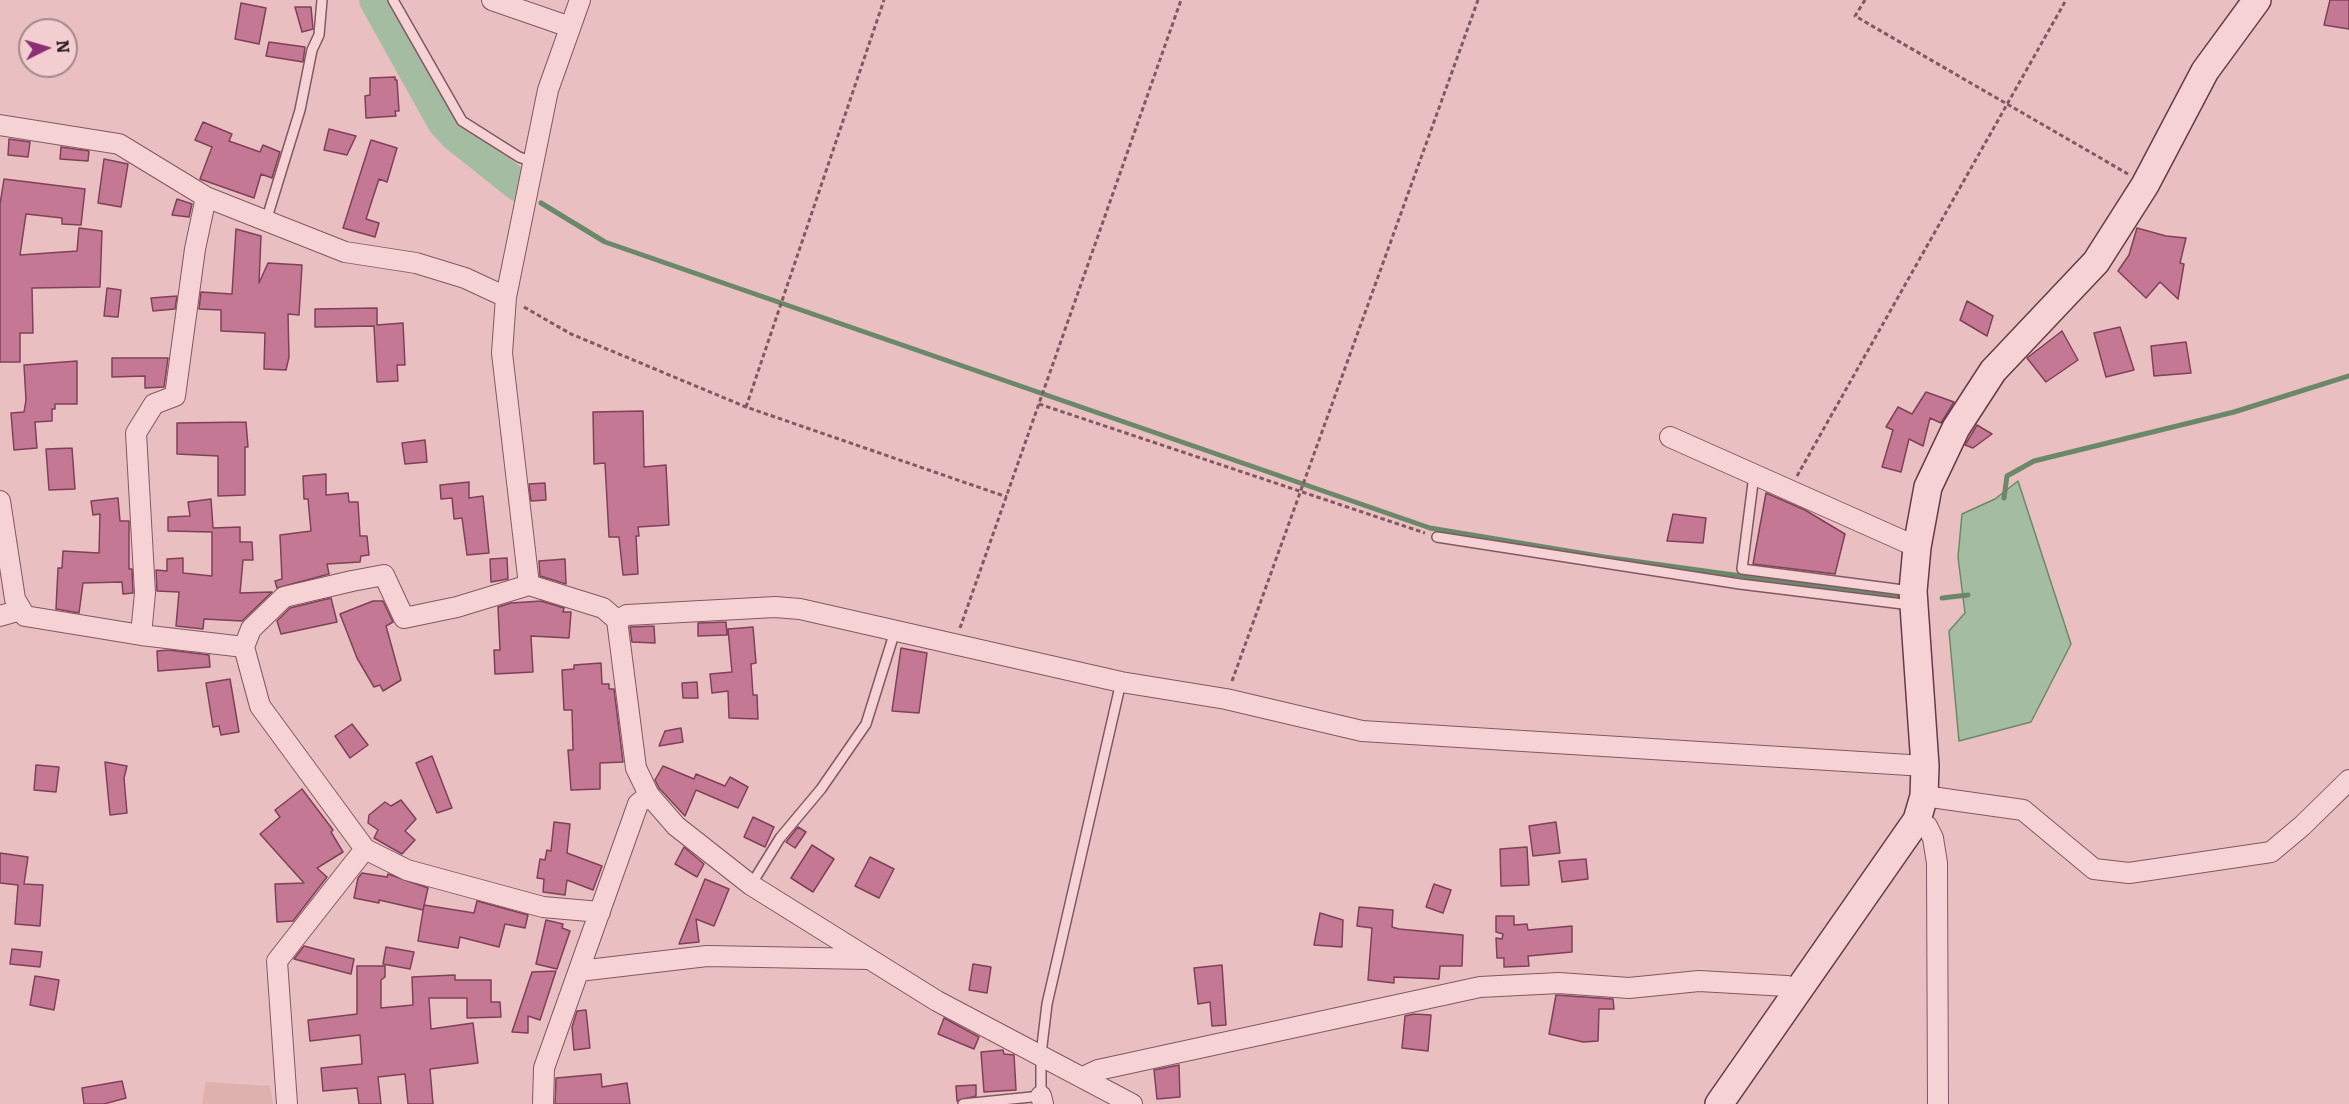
<!DOCTYPE html>
<style>
body{margin:0}
#map{position:relative;width:2349px;height:1104px;overflow:hidden;background:#eabfc2;font-family:Literata,serif}
canvas{display:block}
.north{position:absolute;left:18px;top:18px;width:60px;height:60px;box-sizing:border-box;background:#f2ced0;border:2px solid #a5878a;border-radius:50%;rotate:85deg;font-size:16px;font-weight:700;line-height:24px;text-align:center;color:#321c22}
.north::after{content:'';display:block;margin:auto;width:21px;height:27px;background:#8b2e76;clip-path:polygon(50% 0,100% 100%,50% 72%,0 100%)}
</style>
<div id="map">
<canvas width="2349" height="1104"></canvas>
<div class="north">N</div>
</div>
<script>
const ctx = document.querySelector('canvas').getContext('2d');
ctx.lineJoin = 'round';
function fill(path, color) { ctx.fillStyle = color; ctx.fill(path, 'evenodd'); }
const shape = rows => new Path2D(rows.map(r => 'M' + r).join(''));
function strokePath(path, color, width, dash) { ctx.strokeStyle = color; ctx.lineWidth = width; ctx.lineCap = dash ? 'butt' : 'round'; ctx.setLineDash(dash || []); ctx.stroke(path); }
fill(shape([
 [206,1082,270,1086,273,1104,202,1104]
]), '#dfb1ae');
const water = shape([
 [2018,481,2071,644,2031,722,1959,741,1949,631,1965,613,1958,557,1962,514,1995,499,2018,481]
]);
fill(water, '#a4bca2');
strokePath(water, '#6b896a', 1.5);
strokePath(shape([
 [541,203,605,242,1430,528,1604,557,1900,598],
 [2004,498,2007,476,2034,461,2234,412,2349,376],
 [1942,598,1968,595]
]), '#6b896a', 5);
strokePath(shape([
 [375,0,443,122,456,136,519,186]
]), '#a4bca2', 32);
const building = shape([
 [2330,0,2349,0,2349,29,2324,25,2330,0],
 [241,3,266,8,259,44,235,39,241,3],
 [295,7,311,7,313,29,302,32,295,7],
 [269,42,305,47,303,62,266,56,269,42],
 [395,77,395,80,397,80,399,111,395,111,396,116,366,118,365,96,370,95,370,78,395,77],
 [203,122,232,134,229,141,260,152,263,145,280,152,272,178,261,174,254,198,200,179,212,147,195,140,203,122],
 [329,129,356,136,347,155,324,150,329,129],
 [9,139,30,142,28,157,8,155,9,139],
 [371,140,397,148,387,182,379,179,366,219,379,223,375,237,343,228,371,140],
 [61,147,89,151,88,161,60,159,61,147],
 [104,159,128,164,121,207,98,203,104,159],
 [4,179,85,189,81,225,62,224,62,218,26,214,20,255,77,251,79,228,102,231,100,287,32,288,33,333,20,333,20,362,0,362,0,204,4,179],
 [177,199,192,204,189,217,172,215,177,199],
 [2137,228,2166,236,2186,238,2180,263,2184,264,2178,299,2160,282,2146,298,2118,271,2129,255,2137,228],
 [236,229,261,236,259,283,268,263,302,265,299,315,288,314,289,357,286,370,264,369,265,333,221,331,221,310,199,309,201,292,232,294,236,229],
 [107,288,121,290,118,317,104,316,107,288],
 [177,296,175,309,153,311,151,298,177,296],
 [1967,301,1993,316,1987,336,1960,320,1967,301],
 [377,308,377,325,403,323,405,365,397,365,398,381,377,382,374,326,315,327,315,309,377,308],
 [2120,327,2134,370,2106,377,2094,333,2120,327],
 [2062,331,2078,360,2046,382,2027,358,2062,331],
 [2186,342,2191,373,2154,376,2151,346,2186,342],
 [112,358,168,358,164,387,145,388,145,376,112,377,112,358],
 [77,361,77,404,55,404,55,409,52,409,52,421,35,422,37,448,14,450,11,413,24,412,26,400,24,365,77,361],
 [1926,392,1954,402,1941,423,1930,418,1923,446,1909,439,1901,472,1882,467,1893,430,1886,427,1898,407,1912,414,1926,392],
 [643,411,644,467,666,465,669,525,638,527,639,536,636,536,638,574,623,575,619,537,609,537,605,463,594,464,593,412,643,411],
 [246,422,248,447,245,447,245,495,218,496,218,456,177,454,177,423,246,422],
 [1977,425,1992,434,1973,448,1965,445,1977,425],
 [425,440,427,462,405,464,402,443,425,440],
 [72,448,75,489,49,490,46,449,72,448],
 [326,474,326,495,348,493,349,502,358,502,360,536,367,536,369,555,361,556,360,562,327,564,329,574,277,588,275,581,282,579,280,535,311,531,308,499,304,499,303,476,326,474],
 [469,482,469,498,483,496,489,553,467,555,462,518,454,519,452,498,441,499,440,485,469,482],
 [545,483,546,500,531,501,529,484,545,483],
 [1766,493,1805,510,1845,534,1835,574,1753,564,1766,493],
 [118,498,120,521,129,521,129,569,132,569,133,593,123,594,122,582,83,583,79,613,56,609,58,568,62,568,63,551,99,553,100,514,93,515,91,501,118,498],
 [211,499,213,528,240,527,240,542,252,542,253,560,243,560,240,593,272,592,242,621,204,619,203,629,176,626,179,592,157,591,156,570,167,571,167,559,183,558,183,573,212,576,212,532,168,531,168,517,190,516,188,502,211,499],
 [1673,514,1706,518,1703,543,1667,541,1673,514],
 [507,558,508,579,491,582,490,559,507,558],
 [565,559,566,584,540,576,539,561,565,559],
 [331,598,337,622,281,634,277,621,290,608,331,598],
 [373,601,383,601,393,622,386,626,401,680,383,691,380,685,374,687,357,658,340,614,373,601],
 [541,601,564,608,563,612,571,612,569,638,531,636,533,672,495,674,494,650,500,650,498,607,511,603,541,601],
 [726,622,727,635,698,636,698,623,726,622],
 [654,626,655,643,632,642,630,627,654,626],
 [753,627,756,663,751,664,753,695,757,695,758,719,729,718,728,691,712,693,710,674,732,672,728,629,753,627],
 [901,648,927,653,919,713,892,711,901,648],
 [169,650,209,655,210,667,158,671,157,651,169,650],
 [601,663,602,684,609,684,609,689,614,689,623,762,600,763,600,789,571,790,568,750,573,750,572,710,564,710,562,670,574,669,574,665,601,663],
 [230,679,239,732,221,735,219,726,213,727,206,683,230,679],
 [697,682,698,698,683,698,682,683,697,682],
 [352,724,368,745,350,758,335,736,352,724],
 [681,728,683,742,659,746,665,731,681,728],
 [432,756,452,808,437,813,416,763,432,756],
 [105,762,127,766,124,778,127,813,110,815,105,762],
 [36,765,59,767,56,792,34,790,36,765],
 [663,766,694,779,696,774,725,786,730,777,748,787,738,808,696,790,685,816,659,788,655,780,663,766],
 [302,789,333,830,331,832,343,852,317,868,327,877,293,921,277,922,275,884,304,883,260,834,280,817,275,810,302,789],
 [401,800,416,819,405,831,415,840,402,854,374,838,378,830,368,823,369,815,385,802,391,806,401,800],
 [753,817,774,827,765,847,744,837,753,817],
 [554,822,570,824,567,853,602,866,593,890,567,880,565,895,543,892,544,879,537,878,540,859,545,860,547,850,551,851,554,822],
 [1556,822,1560,853,1533,856,1529,826,1556,822],
 [798,827,806,832,795,848,786,842,798,827],
 [812,845,834,859,813,892,791,878,812,845],
 [684,847,704,864,697,877,675,864,684,847],
 [1527,847,1529,885,1501,886,1500,849,1527,847],
 [0,853,28,857,24,884,43,885,40,926,15,924,18,885,0,883,0,853],
 [870,857,894,869,879,898,855,886,870,857],
 [1586,859,1588,879,1562,882,1559,861,1586,859],
 [362,873,387,877,388,874,428,888,423,910,379,900,379,903,354,898,358,878,362,873],
 [705,879,729,889,714,926,696,919,699,942,679,944,705,879],
 [1434,884,1451,890,1443,913,1426,907,1434,884],
 [477,901,528,915,525,928,505,924,499,947,460,937,458,948,418,941,424,905,474,913,477,901],
 [1359,907,1393,910,1392,927,1399,929,1463,935,1462,966,1440,966,1439,979,1394,977,1394,983,1368,980,1372,928,1357,926,1359,907],
 [1320,913,1343,920,1342,947,1314,945,1320,913],
 [1496,916,1514,916,1514,925,1527,924,1528,930,1572,926,1572,952,1528,956,1529,966,1504,967,1504,958,1497,958,1496,938,1502,939,1503,934,1496,932,1496,916],
 [546,920,563,924,562,928,570,931,557,969,536,964,546,920],
 [304,946,354,959,351,974,294,959,304,946],
 [386,947,414,952,410,969,383,964,386,947],
 [12,949,42,952,40,967,10,964,12,949],
 [973,964,991,967,987,993,969,990,973,964],
 [1222,965,1226,1025,1212,1026,1210,1002,1198,1004,1194,968,1222,965],
 [357,966,385,966,385,977,381,980,381,1008,413,1005,412,977,455,975,455,980,491,980,491,1002,500,1002,501,1017,467,1018,467,998,429,998,431,1029,473,1023,478,1063,430,1069,433,1104,408,1104,405,1074,378,1077,381,1104,359,1104,357,1088,323,1091,321,1068,362,1064,360,1035,310,1041,308,1020,357,1014,357,966],
 [556,971,540,1020,528,1016,528,1033,512,1032,532,972,556,971],
 [35,976,59,980,54,1010,30,1005,35,976],
 [1556,995,1613,999,1614,1009,1599,1009,1598,1041,1583,1042,1549,1034,1556,995],
 [586,1010,590,1048,574,1050,572,1027,577,1011,586,1010],
 [1414,1014,1431,1015,1428,1051,1402,1048,1405,1016,1414,1014],
 [944,1018,979,1037,974,1049,938,1034,944,1018],
 [1003,1050,1004,1054,1014,1055,1016,1090,984,1092,981,1052,1003,1050],
 [1179,1065,1180,1097,1157,1099,1154,1070,1179,1065],
 [601,1074,602,1087,627,1083,630,1104,555,1104,556,1078,601,1074],
 [122,1081,126,1098,104,1104,84,1104,82,1088,122,1081],
 [976,1085,976,1096,957,1101,956,1086,976,1085]
]);
fill(building, '#c57893');
strokePath(building, '#7e4157', 1.5);
const lane = shape([
 [393,0,462,121,519,157,533,162],
 [266,221,300,110,312,50,319,35,322,0],
 [1754,475,1742,569,1911,591],
 [1437,537,1740,584,1911,605],
 [751,885,780,838,821,789,866,724,895,631],
 [963,1104,1041,1096,1041,1054,1047,1004,1121,682]
]);
const street = shape([
 [492,0,570,27],
 [580,0,548,90,506,297,502,353,529,585,603,608,617,620,636,768,649,795,676,826,751,885,937,1001,1132,1104],
 [0,125,119,144,206,197,345,252,416,263,465,278,506,297],
 [1670,437,1917,547],
 [0,501,15,599,25,616,141,635,244,647,260,706,365,849,407,870,543,907,600,912],
 [0,616,21,610],
 [617,620,627,615,775,607,800,609,1121,682,1226,699,1362,731,1925,766],
 [141,635,145,593,136,433,154,404,175,396,195,249,206,197],
 [244,647,251,629,284,597,352,581,384,575,404,618,457,607,529,585],
 [1924,796,2023,810,2094,869,2129,873,2271,852,2302,826,2349,780],
 [1917,820,1927,826,1933,838,1937,863,1938,1104],
 [579,971,707,956,868,959],
 [1083,1077,1098,1070,1480,987,1559,983,1629,988,1699,981,1787,986,1795,997],
 [1041,1096,1043,1104],
 [287,1104,277,961,365,849],
 [543,1104,544,1068,638,804,649,795]
]);
const secondary = shape([
 [1719,1104,1917,820,1924,796,1925,766,1913,591,1917,547,1928,487,1956,428,1993,371,2096,262,2145,185,2205,71,2257,0]
]);
strokePath(lane, '#815962', 12);
strokePath(street, '#815962', 22);
strokePath(secondary, '#633c46', 30);
strokePath(shape([
 [1865,0,1855,16,2128,174],
 [524,307,571,334,746,407,1007,497],
 [1039,404,1425,533],
 [746,407,884,0],
 [1797,476,2066,0],
 [960,628,1181,0],
 [1232,681,1478,0]
]), '#815962', 3, [4.5, 3]);
strokePath(lane, '#f6d2d4', 9);
strokePath(street, '#f6d2d4', 20);
strokePath(secondary, '#f6d2d4', 27);
</script>
